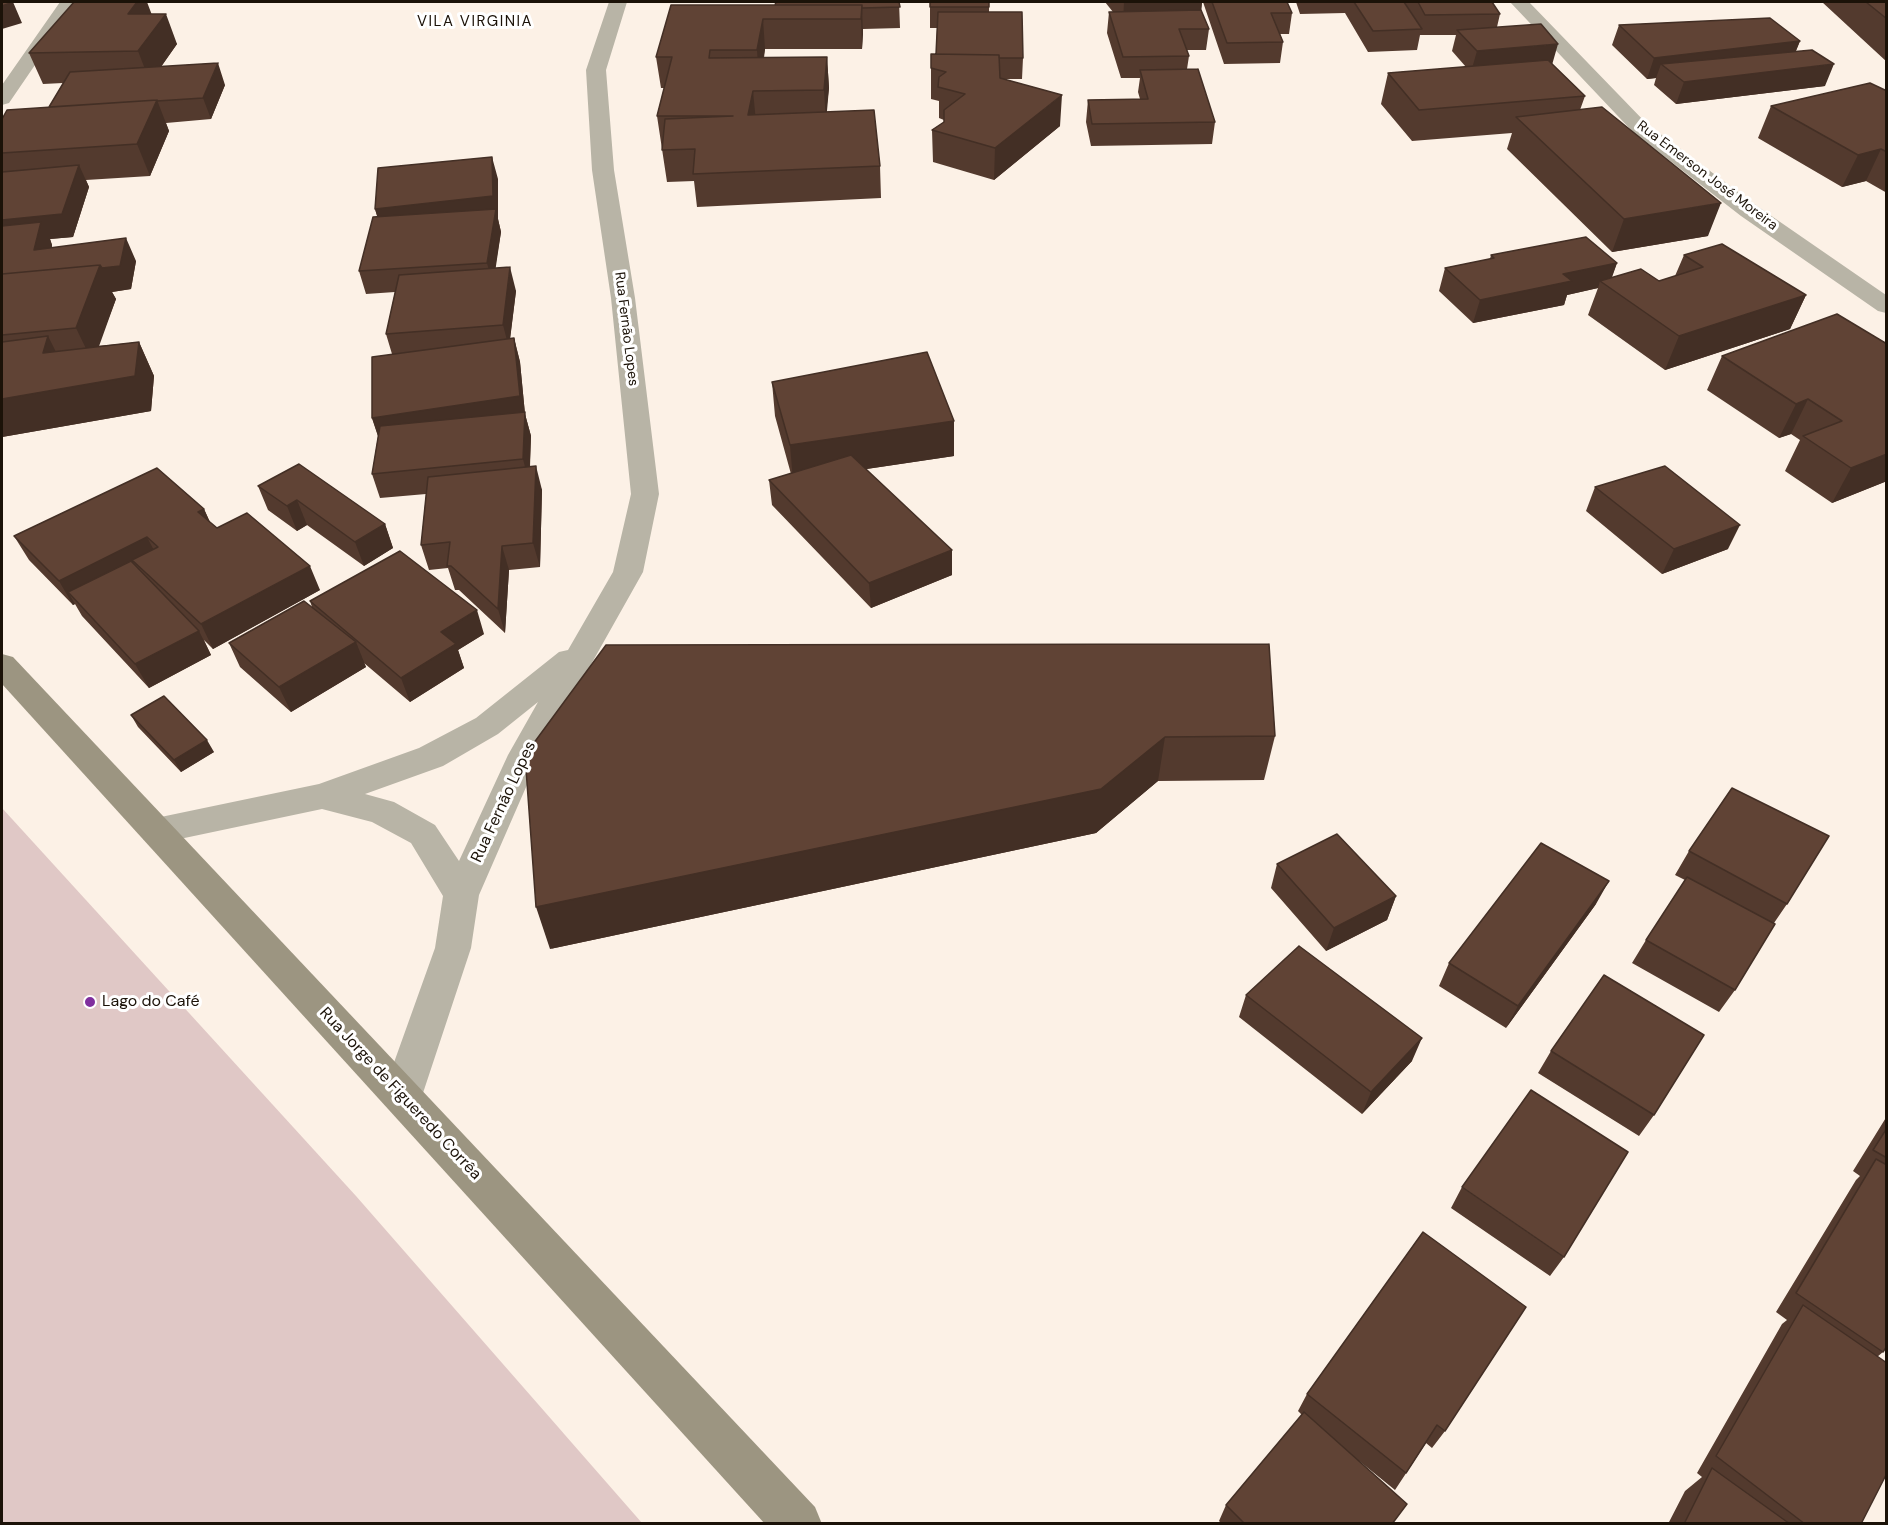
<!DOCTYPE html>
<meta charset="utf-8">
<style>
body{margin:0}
#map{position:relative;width:1888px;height:1525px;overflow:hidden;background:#fcf1e6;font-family:"DM Sans",sans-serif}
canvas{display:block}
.frame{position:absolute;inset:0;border:3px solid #1b1208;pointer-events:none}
</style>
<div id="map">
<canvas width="1888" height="1525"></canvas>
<div class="frame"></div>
</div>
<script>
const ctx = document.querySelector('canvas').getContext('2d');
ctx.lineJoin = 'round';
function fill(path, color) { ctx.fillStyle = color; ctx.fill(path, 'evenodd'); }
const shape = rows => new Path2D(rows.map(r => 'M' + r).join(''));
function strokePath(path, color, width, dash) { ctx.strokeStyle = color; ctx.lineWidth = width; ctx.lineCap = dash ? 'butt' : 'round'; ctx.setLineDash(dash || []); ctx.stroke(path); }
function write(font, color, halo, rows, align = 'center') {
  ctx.font = font + ' "DM Sans",sans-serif'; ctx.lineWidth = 6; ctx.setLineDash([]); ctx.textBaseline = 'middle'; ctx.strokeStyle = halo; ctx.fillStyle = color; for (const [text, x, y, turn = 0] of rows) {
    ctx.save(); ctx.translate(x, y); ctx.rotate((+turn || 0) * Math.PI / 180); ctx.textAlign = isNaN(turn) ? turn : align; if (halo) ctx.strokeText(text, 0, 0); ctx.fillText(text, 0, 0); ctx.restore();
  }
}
fill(shape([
 [2,808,356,1196,642,1523,2,1523]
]), '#e0c8c6');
fill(shape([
 [60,2,78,2,9,103,2,105,2,85,60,2],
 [609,2,627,2,606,70,614,170,635,298,659,494,643,572,540,755,479,895,471,948,422,1096,416,1108,402,1114,388,1108,382,1096,435,948,443,896,411,843,372,822,322,809,156,844,144,840,139,831,144,822,156,818,319,784,419,748,476,718,559,652,568,650,613,572,631,494,611,298,592,170,586,70,609,2],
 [538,702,508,755,459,861,435,825,394,802,365,794,443,766,498,734,538,702],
 [1510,2,1529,2,1647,124,1757,206,1886,295,1886,313,1878,311,1741,216,1633,132,1510,2]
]), '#b8b4a6');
fill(shape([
 [2,654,13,657,815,1507,822,1524,765,1524,2,684,2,654]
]), '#9c9581');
fill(shape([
 [899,2,900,28,863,29,862,49,765,49,764,58,827,57,829,88,826,112,880,166,881,198,697,207,694,181,667,182,657,116,664,88,661,88,656,57,775,5],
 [930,2,989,2,989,12,1023,58,1022,79,1004,79,1060,126,994,180,933,162,932,130,944,122,944,120,939,118,939,101,931,99,931,68,936,54,937,28,930,28],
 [1105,2,1202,2,1201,10,1209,29,1206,50,1187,50,1189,56,1187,69,1215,122,1212,144,1091,146,1086,122,1088,100,1140,99,1138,92,1140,78,1121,78,1107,33,1109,12,1113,12],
 [1203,2,1287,2,1292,13,1289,34,1280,34,1283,42,1280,63,1224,64],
 [1296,2,1492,2,1500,14,1497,27,1552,64,1585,96,1580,110,1708,236,1612,252,1507,149,1512,133,1412,141,1381,104,1388,73,1466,67,1452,51,1456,35,1420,35,1417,50,1368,52,1345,13,1300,14],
 [1822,2,1887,2,1887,62],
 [152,14,177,44,161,67,225,85,211,119,166,123,169,131,150,176,86,180,89,187,73,237,50,239,52,245,52,247,136,261,131,289,112,292,116,299,98,346,139,342,154,376,151,411,2,437,2,119,49,107,63,83,43,84,29,53],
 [1619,25,1800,41,1796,51,1825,86,1676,104,1654,85,1656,78,1647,79,1612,45],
 [1887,91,1887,193,1866,181,1842,187,1758,138,1771,106],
 [498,179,498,219,501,232,495,268,516,291,510,338,514,338,520,362,525,414,531,436,530,467,542,490,540,567,509,570,505,633,459,590,455,590,448,568,429,570,421,545,426,494,380,498,372,474,378,436,372,418,392,354,386,334,395,292,366,294,359,271,377,216,375,209],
 [1491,255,1617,263,1611,278,1659,281,1675,276,1684,255,1806,295,1790,329,1665,370,1588,315,1598,288,1567,295,1564,305,1473,323,1439,291,1445,268,1490,259],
 [1887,344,1887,481,1832,503,1785,471,1800,440,1791,434,1779,438,1707,390,1722,356],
 [772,382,954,421,954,456,866,469,952,575,871,608,772,505,769,480,791,474,775,416],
 [258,486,385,524,393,548,364,566,307,525,297,531,268,510],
 [1595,487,1728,549,1662,574,1586,511],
 [204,509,210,522,217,528,320,590,213,649,204,640,211,655,149,688,82,616,75,604,73,605,29,560,14,536],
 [310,601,484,634,458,650,464,668,410,702,364,663,366,667,291,712,240,667,229,643,312,607],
 [1269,644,1275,736,1264,780,1158,781,1096,833,550,949],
 [131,715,214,752,181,772,138,727],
 [1689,851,1787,904,1774,923,1735,990,1719,1012,1632,963,1646,940,1685,880,1675,875],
 [1277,864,1396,896,1387,920,1326,951,1271,888],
 [1596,904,1506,1028,1439,986,1449,963],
 [1246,995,1412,1061,1362,1114,1239,1017],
 [1551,1051,1654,1115,1639,1136,1538,1073],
 [1887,1116,1887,1346,1883,1352,1877,1357,1861,1524,1668,1524,1685,1491,1702,1477,1697,1473,1782,1324,1787,1320,1776,1312,1856,1180,1860,1176,1853,1171],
 [1462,1187,1564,1257,1550,1276,1451,1208],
 [1423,1232,1445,1431,1432,1448,1426,1443,1395,1490,1358,1460,1392,1524,1222,1524,1219,1521,1226,1505,1302,1415,1298,1411,1307,1394]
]), '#533a2e');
fill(shape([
 [13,2,22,23,2,29,2,6],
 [137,2,147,2,155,23,128,14],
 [1124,2,1202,2,1201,14,1123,23],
 [862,5,863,34,862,49,861,19],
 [166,14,177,44,150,82,138,51],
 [763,19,765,49,759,81,757,50],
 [1800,41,1791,62,1661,64,1656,78,1647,79,1654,58],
 [1558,44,1552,65,1471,72,1477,51],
 [827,57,829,88,826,122,824,90],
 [218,63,225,85,211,119,203,98],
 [1834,64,1825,86,1676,104,1684,82],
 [753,91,756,122,748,115],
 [1062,95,1060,126,994,180,995,148],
 [157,100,169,131,150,176,137,144],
 [1881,149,1866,181,1842,187,1858,155],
 [492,157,498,179,498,219,501,232,493,286,487,263,382,231,375,209],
 [79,165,89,187,73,237,50,239,52,245,45,273,2,244,2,220],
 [1721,203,1708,236,1612,252,1624,219],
 [126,238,136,261,131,289,112,292,116,299,93,363,76,328,100,265],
 [1617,263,1609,286,1600,281,1598,288,1567,295,1564,305,1473,323,1480,300,1563,274],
 [510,267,516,291,509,348,503,325],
 [1806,295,1790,329,1665,370,1679,336],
 [48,336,65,370,43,353],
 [514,338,520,362,525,414,531,436,529,483,523,459,380,442,372,418],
 [139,342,154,376,151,411,2,437,2,399],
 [1808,399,1791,434,1779,438,1796,404],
 [954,421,954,456,793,480,790,445],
 [1887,454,1887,481,1832,503,1851,468],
 [536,466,542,490,540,567,533,543],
 [297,500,307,525,297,531,287,506],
 [204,509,215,534,198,512],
 [385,524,393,548,364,566,355,542],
 [1740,525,1728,549,1662,574,1674,549],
 [147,537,160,562,132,560,138,572,68,592,75,604,73,605,59,581],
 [502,546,509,570,505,633,498,609],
 [952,550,952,575,871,608,869,583],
 [310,566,320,590,213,649,201,624],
 [477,610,484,634,458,650,464,668,410,702,401,678,441,632],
 [199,631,211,655,149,688,135,664],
 [356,642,366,667,291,712,279,687],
 [1165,737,1158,781,1096,833,550,949,536,907],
 [207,740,214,752,181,772,174,760],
 [1609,881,1596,904,1506,1028,1518,1006],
 [1396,896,1387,920,1326,951,1334,928],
 [1422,1038,1412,1061,1362,1114,1371,1092]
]), '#432f25');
const building = shape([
 [2,2,13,2,2,6,2,2],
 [74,2,137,2,128,14,166,14,138,51,29,53,74,2],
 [776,2,899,2,900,7,862,8,862,5,775,5,776,2],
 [930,2,989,2,989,7,930,7,930,2],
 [1212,2,1287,2,1292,13,1271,13,1283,42,1227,43,1212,2],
 [1354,2,1404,2,1422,29,1373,31,1354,2],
 [1418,2,1492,2,1500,14,1425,15,1418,2],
 [1866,2,1887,2,1887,19,1866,2],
 [671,5,862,5,861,19,763,19,757,50,710,50,709,58,827,57,824,90,753,91,748,115,874,110,880,166,693,174,695,149,662,150,665,119,733,116,657,116,672,57,656,57,671,5],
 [1201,10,1209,29,1179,29,1189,56,1123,57,1109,12,1201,10],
 [938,12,1022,12,1023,58,999,58,999,55,936,54,938,12],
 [1770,18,1800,41,1654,58,1619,25,1770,18],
 [1541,24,1558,44,1477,51,1457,30,1541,24],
 [1812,50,1834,64,1684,82,1661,64,1812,50],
 [931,54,999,55,1000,78,1062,95,995,148,932,130,944,122,944,110,965,94,938,87,939,77,946,72,931,68,931,54],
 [1548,60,1585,96,1419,110,1388,73,1548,60],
 [218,63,203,98,157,101,157,100,49,107,70,72,218,63],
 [1198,69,1215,122,1092,124,1088,100,1148,99,1140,70,1198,69],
 [1870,83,1887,91,1887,152,1881,149,1858,155,1771,106,1870,83],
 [157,100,137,144,2,153,2,119,7,110,157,100],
 [1602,107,1721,203,1624,219,1516,117,1602,107],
 [492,157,493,196,375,209,378,168,492,157],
 [79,165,62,214,2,220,2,172,79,165],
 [496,209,487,263,359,271,373,217,496,209],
 [41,222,34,250,126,238,120,266,102,268,100,265,2,274,2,226,41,222],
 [1586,237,1617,263,1563,274,1572,281,1480,300,1445,268,1494,258,1491,255,1586,237],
 [1722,244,1806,295,1679,336,1600,281,1641,269,1659,281,1703,267,1684,255,1722,244],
 [100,265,76,328,2,335,2,274,100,265],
 [510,267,503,325,386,334,399,275,510,267],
 [1837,314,1887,344,1887,454,1851,468,1803,436,1842,421,1808,399,1796,404,1722,356,1837,314],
 [48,336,43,353,139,342,135,376,2,399,2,342,48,336],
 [514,338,520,396,372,418,372,357,514,338],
 [927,352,954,421,790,445,772,382,927,352],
 [525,412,523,459,372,474,380,426,525,412],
 [851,455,952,550,869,583,769,480,851,455],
 [299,464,385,524,355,542,297,500,287,506,258,486,299,464],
 [536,466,533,543,502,546,498,609,451,566,447,566,450,542,421,545,428,477,536,466],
 [1665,466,1740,525,1674,549,1595,487,1665,466],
 [157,468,204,509,198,512,217,528,247,513,310,566,201,624,132,560,158,547,147,537,59,581,14,536,157,468],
 [400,551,477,610,441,632,456,644,401,678,310,601,400,551],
 [131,561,199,631,135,664,68,592,131,561],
 [304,601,356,642,279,687,229,643,304,601],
 [1269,644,1275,736,1165,737,1101,789,536,907,525,755,606,645,1269,644],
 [164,696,207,740,174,760,131,715,164,696],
 [1732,788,1829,836,1787,904,1689,851,1732,788],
 [1337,834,1396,896,1334,928,1277,864,1337,834],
 [1541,843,1609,881,1518,1006,1449,963,1541,843],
 [1687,877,1775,924,1735,990,1646,940,1687,877],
 [1299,946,1422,1038,1371,1092,1246,995,1299,946],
 [1604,975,1704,1035,1654,1115,1551,1051,1604,975],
 [1531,1090,1628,1152,1564,1257,1462,1187,1531,1090],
 [1887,1128,1887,1158,1873,1150,1887,1128],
 [1876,1159,1887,1165,1887,1346,1883,1352,1796,1293,1876,1159],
 [1423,1232,1526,1307,1445,1431,1437,1425,1406,1473,1307,1394,1423,1232],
 [1803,1305,1887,1363,1887,1473,1861,1524,1805,1524,1716,1456,1803,1305],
 [1304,1412,1407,1504,1392,1524,1245,1524,1226,1505,1304,1412],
 [1712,1468,1790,1524,1684,1524,1712,1468]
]);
fill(building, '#604335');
strokePath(building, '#432f25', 1.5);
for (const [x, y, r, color] of [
 [90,1002,6,"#802f9e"]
]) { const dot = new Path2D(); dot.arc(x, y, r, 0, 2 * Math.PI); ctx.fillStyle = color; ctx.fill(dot); strokePath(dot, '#fff', 2); }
write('14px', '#1b1208', '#fff', [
 ["Rua Emerson José Moreira",1707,176,37],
 ["Rua Fernão Lopes",626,329,83]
]);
ctx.letterSpacing = '1.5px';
write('15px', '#1b1208', '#fff', [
 ["VILA VIRGINIA",475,22]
]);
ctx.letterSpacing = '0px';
write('16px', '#1b1208', '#fff', [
 ["Rua Fernão Lopes",504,802,-65],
 ["Rua Jorge de Figueredo Corrêa",400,1094,47]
]);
write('16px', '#1b1208', '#fff', [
 ["Lago do Café",102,1002]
], 'left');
</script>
